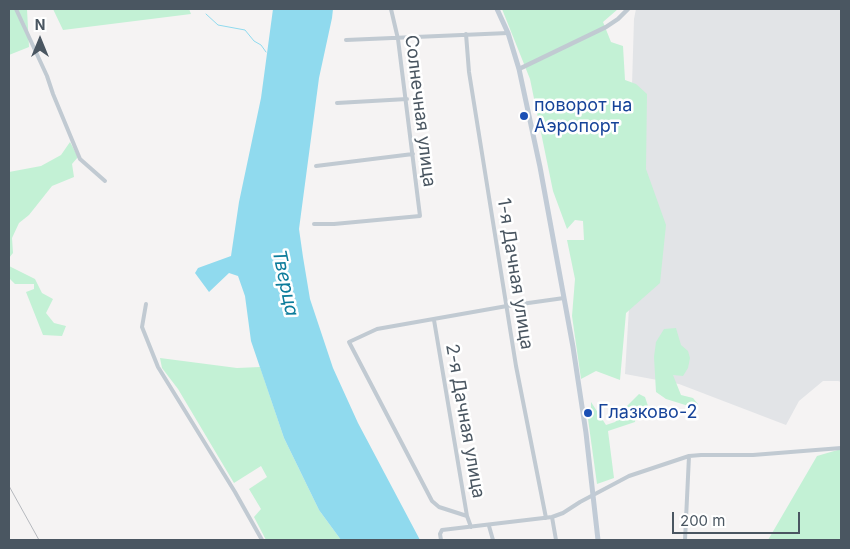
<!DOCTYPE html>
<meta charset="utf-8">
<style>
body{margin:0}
#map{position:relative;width:850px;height:549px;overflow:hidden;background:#f5f3f3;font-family:Inter,sans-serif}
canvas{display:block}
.frame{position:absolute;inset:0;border:10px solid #4a5661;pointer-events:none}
.north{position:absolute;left:15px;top:15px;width:50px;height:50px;-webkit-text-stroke:4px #fff;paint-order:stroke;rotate:0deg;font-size:14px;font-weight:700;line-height:20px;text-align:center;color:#4a5661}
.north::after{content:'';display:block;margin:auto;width:18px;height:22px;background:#4a5661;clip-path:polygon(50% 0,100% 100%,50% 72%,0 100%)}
.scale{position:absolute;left:672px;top:512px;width:128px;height:22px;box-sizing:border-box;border:2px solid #4a5661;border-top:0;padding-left:6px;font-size:15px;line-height:18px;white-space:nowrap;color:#4a5661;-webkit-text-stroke:4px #fff;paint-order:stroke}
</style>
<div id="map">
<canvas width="850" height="549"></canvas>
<div class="frame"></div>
<div class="north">N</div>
<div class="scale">200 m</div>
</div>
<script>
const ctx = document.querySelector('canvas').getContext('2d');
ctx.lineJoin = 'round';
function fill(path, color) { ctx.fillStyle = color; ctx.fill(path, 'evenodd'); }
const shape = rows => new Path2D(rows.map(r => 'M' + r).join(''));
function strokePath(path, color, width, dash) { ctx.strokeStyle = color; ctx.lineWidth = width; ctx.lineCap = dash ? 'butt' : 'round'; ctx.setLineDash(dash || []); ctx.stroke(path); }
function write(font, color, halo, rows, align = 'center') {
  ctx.font = font + ' Inter,sans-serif'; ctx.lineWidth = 5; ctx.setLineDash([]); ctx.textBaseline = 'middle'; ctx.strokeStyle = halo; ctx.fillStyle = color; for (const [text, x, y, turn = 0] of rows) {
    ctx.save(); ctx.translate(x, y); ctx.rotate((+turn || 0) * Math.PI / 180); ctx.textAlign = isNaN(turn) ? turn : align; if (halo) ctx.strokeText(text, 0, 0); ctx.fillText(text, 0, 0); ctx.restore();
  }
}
fill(shape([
 [636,9,841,9,841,382,838,381,823,381,799,401,786,425,679,384,625,374,631,274,631,118,634,19]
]), '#e2e4e7');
fill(shape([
 [9,9,27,9,29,47,9,55],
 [53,9,189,9,191,14,63,30],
 [502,9,618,9,603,22,611,42,623,46,625,80,636,84,647,94,646,169,666,225,660,283,626,313,620,380,596,371,581,379,572,316,575,279,567,240,584,240,583,221,575,220,567,229,553,191,530,79],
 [70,142,78,157,72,164,74,177,52,186,29,215,19,223,12,238,13,253,9,258,9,172,41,166,61,155],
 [9,266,35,279,42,293,53,299,46,313,54,323,66,326,62,336,43,335,26,292,34,289,34,284,15,284,9,278],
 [676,328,681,345,688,351,690,358,688,368,683,376,673,375,681,395,693,398,698,404,695,408,666,399,656,392,654,357,656,342,664,329],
 [160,358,237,368,260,367,284,438,319,510,341,540,266,540,254,517,261,509,249,489,267,477,261,466,234,483,178,389,162,368],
 [639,394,645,397,650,412,636,415,635,422,608,431,614,478,597,484,588,419,591,415,591,402,606,425,615,422,622,415,622,411],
 [841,449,841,540,768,540,817,456]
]), '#c3f1d5');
fill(shape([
 [273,9,333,9,332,18,319,78,299,229,303,257,310,299,333,368,358,423,420,540,341,540,319,510,284,438,251,341,245,296,238,276,229,273,209,292,195,273,198,268,231,256,239,202,261,98]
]), '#90daee');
strokePath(shape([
 [206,14,218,25,245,30,254,41,261,45,266,52]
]), '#90daee', 1);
strokePath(shape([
 [16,9,47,76,53,94,80,159,105,181],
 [466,34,469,72,516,366,546,518],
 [346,40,508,33],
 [337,103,407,99],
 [316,166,413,154],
 [314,224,334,224,420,216,398,39,391,9],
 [146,304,142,327,158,367,235,492,262,540],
 [434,320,467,516,471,527],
 [467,516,439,507,432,501,349,342,377,329,507,306,564,298],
 [552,517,556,540],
 [489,526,493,540],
 [441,540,440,534,442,530,552,517,563,513,580,502,629,476,689,456,701,455,753,455,841,448],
 [685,540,689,456]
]), '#c1cad2', 4);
strokePath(shape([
 [519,69,606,27,618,19,628,9]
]), '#c1cad2', 4.5);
strokePath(shape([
 [497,9,508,33,519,69,540,167,573,347,586,433,598,540]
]), '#c1cbd6', 5);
strokePath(shape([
 [9,486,39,540]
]), '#b5b8bd', 1);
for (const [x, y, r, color] of [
 [524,116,5,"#1a4fb4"],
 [588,413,5,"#1a4fb4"]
]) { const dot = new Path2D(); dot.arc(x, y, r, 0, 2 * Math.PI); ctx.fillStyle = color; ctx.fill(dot); strokePath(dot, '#fff', 2); }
write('18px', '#164399', '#fff', [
 ["поворот на",534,106],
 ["Аэропорт",534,127],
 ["Глазково-2",598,413]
], 'left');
write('18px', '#4a5661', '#fff', [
 ["Солнечная улица",420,111,83],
 ["1-я Дачная улица",515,274,81],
 ["2-я Дачная улица",465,421,80]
]);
write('italic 19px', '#0c7c9b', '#fff', [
 ["Тверца",285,283,78]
]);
</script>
